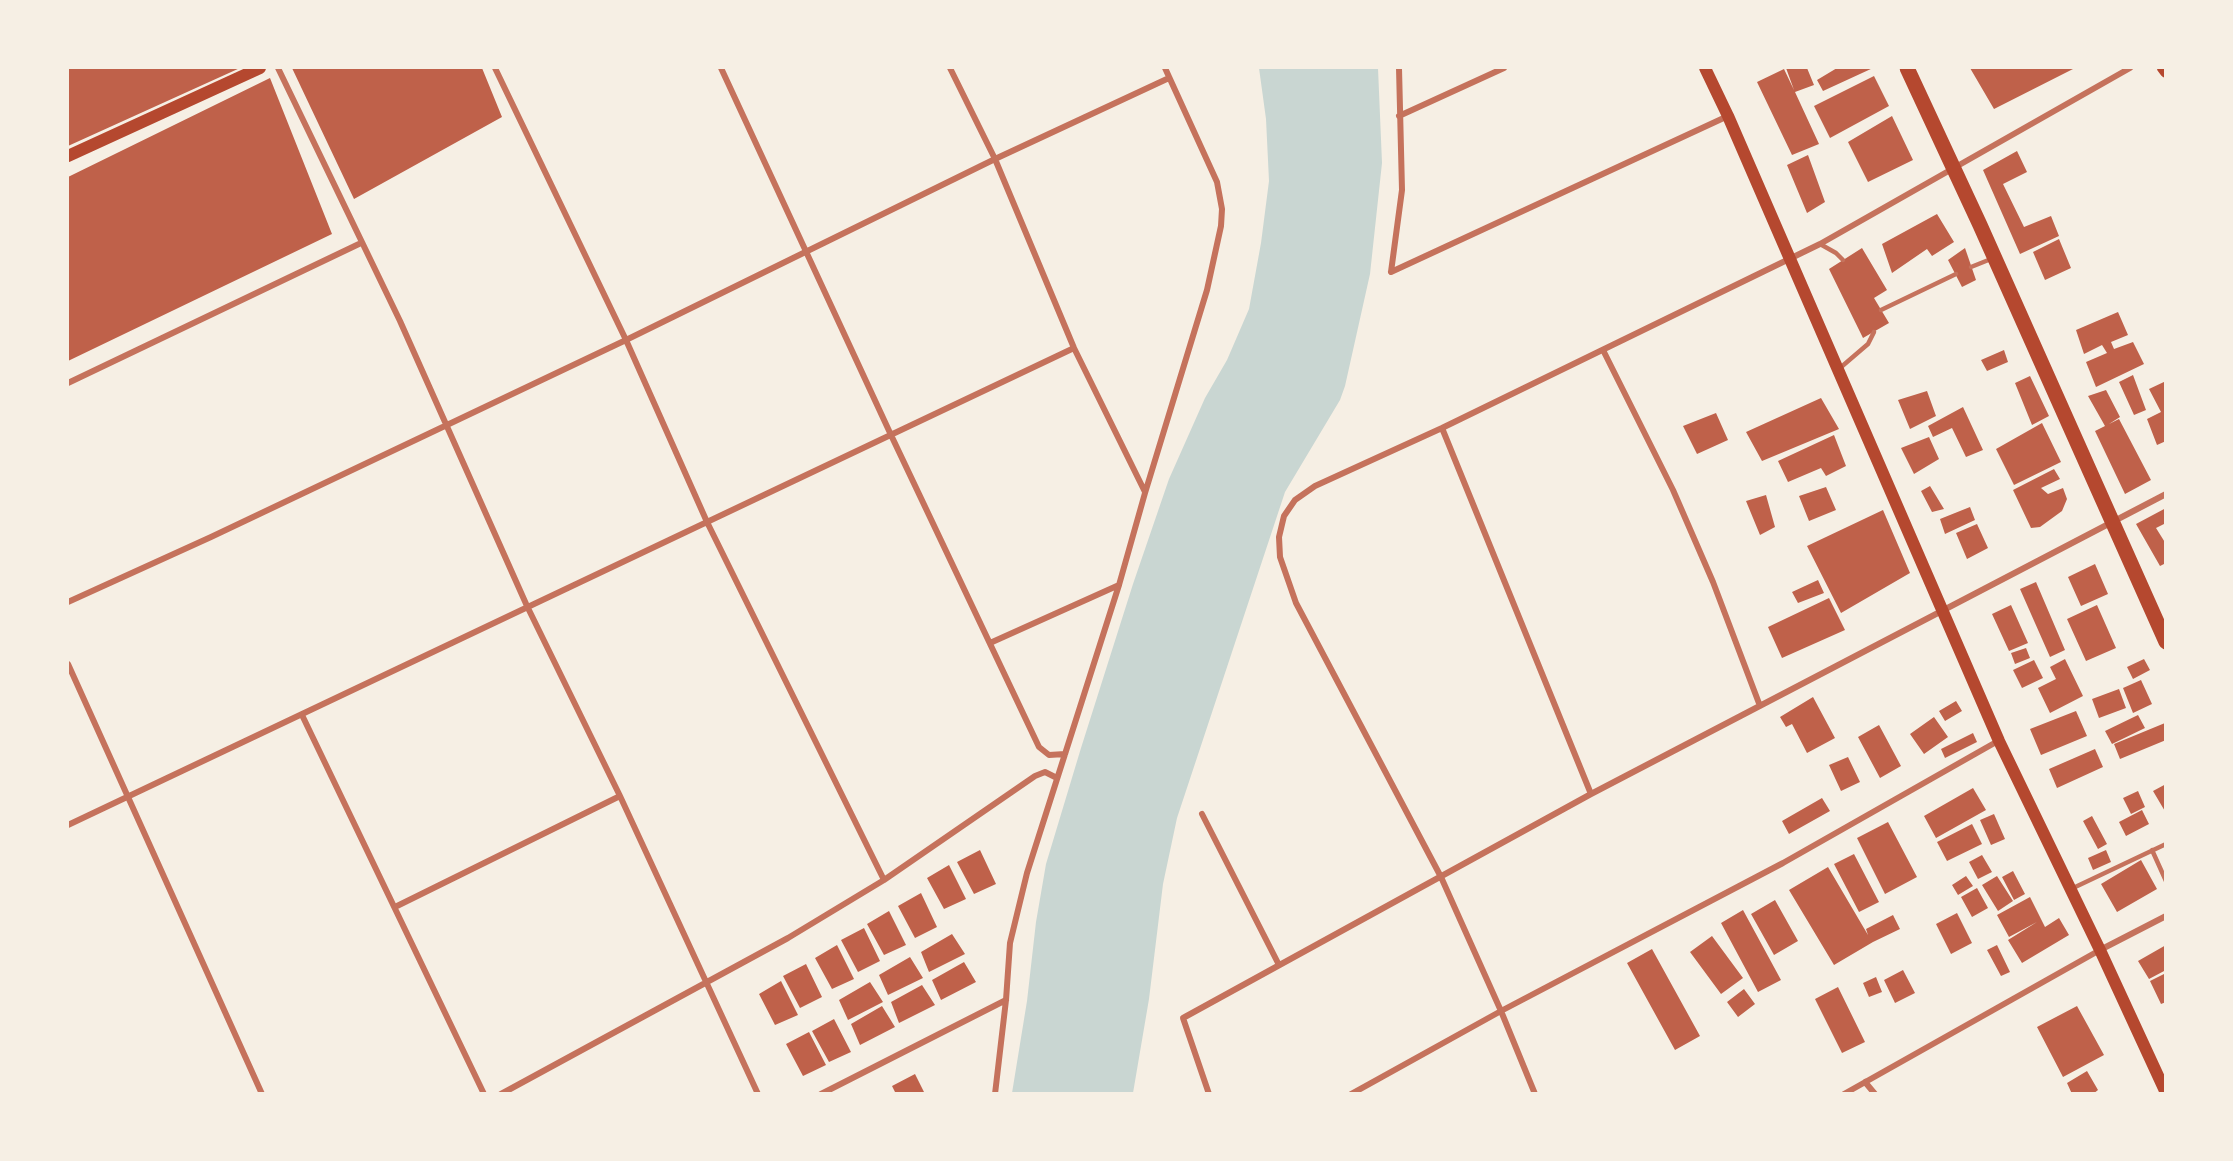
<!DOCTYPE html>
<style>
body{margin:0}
#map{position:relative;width:2233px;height:1161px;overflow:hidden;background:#f6efe4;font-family:Rubik,sans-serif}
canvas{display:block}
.frame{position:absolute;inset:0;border:69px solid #f6efe4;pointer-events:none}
</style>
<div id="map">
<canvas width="2233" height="1161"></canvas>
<div class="frame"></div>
</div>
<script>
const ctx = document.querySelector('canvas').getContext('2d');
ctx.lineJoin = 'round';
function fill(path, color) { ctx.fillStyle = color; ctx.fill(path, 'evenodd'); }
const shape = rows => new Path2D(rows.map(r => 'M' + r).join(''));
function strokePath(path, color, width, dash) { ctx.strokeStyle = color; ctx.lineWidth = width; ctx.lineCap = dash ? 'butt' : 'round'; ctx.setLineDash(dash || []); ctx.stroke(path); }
fill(shape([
 [1259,68,1378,68,1382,163,1370,274,1345,386,1340,400,1285,492,1177,818,1163,884,1149,999,1133,1093,1012,1093,1027,1001,1036,922,1046,864,1081,748,1133,584,1169,479,1205,398,1227,360,1249,309,1261,243,1269,181,1266,119]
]), '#c9d6d2');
fill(shape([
 [68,68,240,68,68,146],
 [292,68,482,68,502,117,354,199],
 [1786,68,1807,68,1814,85,1795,92,1819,144,1792,155,1757,82,1784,69,1794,90],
 [1837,68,1873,68,1823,91,1817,80],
 [1970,68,2075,68,1994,109],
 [1874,76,1889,106,1830,138,1814,106],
 [270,78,332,234,68,361,68,177],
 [1892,116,1913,160,1868,182,1848,142],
 [2017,151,2027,172,2003,184,2024,227,2051,216,2059,236,2020,254,1983,170],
 [1808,155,1825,202,1807,213,1787,165],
 [1937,214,1954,242,1932,256,1927,249,1892,273,1882,244],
 [2059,239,2071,268,2045,280,2033,252],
 [1862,248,1887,290,1874,298,1889,323,1863,338,1829,269],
 [1965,248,1976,280,1962,287,1948,260],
 [2118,312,2128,335,2111,342,2114,349,2133,342,2144,364,2096,387,2086,362,2107,353,2102,345,2084,354,2076,330],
 [2004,350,2008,362,1987,371,1981,360],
 [2133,375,2146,410,2134,415,2119,382],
 [2030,376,2049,416,2032,425,2015,383],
 [2166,381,2166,441,2157,445,2147,419,2161,412,2149,389],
 [2106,390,2120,417,2109,424,2119,419,2151,480,2125,494,2095,431,2105,426,2088,396],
 [1927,391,1936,416,1910,429,1898,400],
 [1821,398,1839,429,1762,461,1746,432],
 [1963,407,1983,450,1966,457,1952,428,1933,437,1928,426],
 [1716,413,1728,440,1697,454,1683,426],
 [2042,423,2061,462,2014,485,1996,449],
 [1834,435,1846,466,1826,476,1821,468,1788,482,1778,461],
 [1929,437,1939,459,1914,474,1901,448],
 [2054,469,2060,479,2041,488,2048,494,2063,488,2067,499,2062,511,2040,527,2031,528,2013,490],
 [1930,486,1944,509,1932,512,1921,491],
 [1826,487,1836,510,1809,521,1799,496],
 [1766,495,1775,527,1760,535,1746,501],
 [1970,507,1975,520,1945,534,1940,519],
 [2166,508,2166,523,2156,528,2166,544,2166,563,2160,566,2136,524],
 [1883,510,1910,573,1841,613,1807,546],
 [1977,524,1988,548,1967,559,1956,533],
 [2095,564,2108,594,2081,606,2068,577],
 [1818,580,1824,593,1798,603,1792,592],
 [2036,582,2065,650,2050,657,2020,589],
 [1829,598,1845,630,1782,658,1768,627],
 [2011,605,2028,643,2009,651,1992,614],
 [2097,605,2116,648,2086,661,2067,619],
 [2026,648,2030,658,2015,664,2011,653],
 [2065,659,2083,696,2050,713,2038,688,2056,679,2050,667],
 [2144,659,2150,670,2133,679,2127,667],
 [2034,660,2043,678,2022,688,2013,670],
 [2141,680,2152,704,2133,713,2123,688],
 [2119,689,2126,708,2099,718,2092,699],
 [1813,697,1835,738,1807,753,1792,724,1786,727,1780,717],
 [1956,701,1962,711,1945,721,1939,711],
 [2076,711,2087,736,2041,755,2030,729],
 [2138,715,2145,728,2112,744,2105,731],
 [1934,717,1948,737,1924,754,1910,734],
 [2165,723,2166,740,2120,759,2114,744],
 [1879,725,1901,766,1880,778,1858,737],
 [1973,733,1977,742,1945,758,1941,749],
 [2095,749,2103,767,2057,788,2049,769],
 [1848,757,1860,782,1841,791,1829,765],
 [2166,784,2166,813,2153,791],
 [1973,788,1986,810,1936,838,1924,816],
 [2138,791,2145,807,2131,814,2123,798],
 [1822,798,1830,811,1789,834,1782,821],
 [2142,810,2149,824,2126,836,2119,822],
 [1994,814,2005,839,1991,845,1980,820],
 [2092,816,2107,844,2098,849,2083,821],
 [1888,822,1917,877,1885,894,1857,838],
 [1972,824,1982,844,1947,861,1937,842],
 [980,850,996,884,974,894,957,862],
 [2106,850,2111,862,2093,870,2088,858],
 [1854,854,1879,902,1859,912,1834,864],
 [1982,855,1992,872,1978,879,1969,862],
 [2141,860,2157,889,2117,912,2101,884],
 [949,865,966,899,944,909,927,878],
 [1828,867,1868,935,1866,929,1893,915,1900,929,1873,942,1834,965,1789,890],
 [2013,871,2025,894,2014,900,2002,877],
 [1966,876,1973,886,1958,895,1952,885],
 [1997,876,2013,901,1998,911,1982,885],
 [1977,888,1988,908,1972,917,1961,897],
 [921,893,937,927,915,938,898,906],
 [2030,897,2045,927,2059,918,2069,935,2022,963,2008,940,2037,922,2009,937,1997,915],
 [1775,900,1798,941,1774,955,1751,914],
 [1743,910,1781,980,1758,992,1721,923],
 [889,911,906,945,884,955,867,924],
 [1957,913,1972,943,1951,954,1936,924],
 [864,928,880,961,858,972,841,940],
 [952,934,965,954,929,972,921,952],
 [1712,936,1743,978,1721,994,1690,952],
 [837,945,854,979,832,989,815,958],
 [1997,945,2010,972,2001,976,1987,950],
 [2166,945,2166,970,2149,979,2138,961],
 [1652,949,1700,1036,1675,1050,1627,963],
 [910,957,923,978,888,995,879,975],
 [964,962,976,982,941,1000,932,980],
 [806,964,822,997,800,1008,783,976],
 [1903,970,1915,993,1895,1003,1884,980],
 [2166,973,2166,1002,2161,1004,2150,981],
 [1876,977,1882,992,1869,997,1863,983],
 [781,981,798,1015,775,1025,759,994],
 [870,982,883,1002,848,1020,839,1000],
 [922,985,935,1005,899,1023,891,1002],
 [1838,987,1865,1042,1842,1053,1815,999],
 [1744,989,1755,1004,1738,1017,1727,1002],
 [882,1006,895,1027,860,1045,851,1024],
 [2077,1006,2104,1055,2063,1077,2037,1027],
 [834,1019,851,1052,829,1062,812,1031],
 [809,1032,826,1065,803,1076,786,1044],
 [2087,1071,2098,1090,2093,1094,2072,1094,2067,1083],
 [915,1074,925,1094,896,1094,892,1086]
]), '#bf614a');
strokePath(shape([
 [1820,244,1836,253,1843,260],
 [1971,267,1991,259],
 [1881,310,1956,274],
 [1840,368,1868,344,1874,332],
 [2152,850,2166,881],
 [2071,889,2166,844]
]), '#c5725c', 4.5);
strokePath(shape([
 [278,68,400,321,527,606,620,796,758,1094],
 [495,68,626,340,707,522,884,880],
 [721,68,891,435,1039,747,1049,755,1065,754],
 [950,68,995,159,1074,348,1145,492],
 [1399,116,1504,68],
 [1391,272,1728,116],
 [1391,272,1402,190,1399,68],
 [1603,350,1673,490,1713,582,1760,706],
 [68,383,361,243],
 [1442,428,1591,794],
 [68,602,211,537,626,340,995,159,1169,78],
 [990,643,1119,585],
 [68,664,262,1094],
 [302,715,484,1094],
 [1202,814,1279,965],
 [68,825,1074,348],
 [395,907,620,796],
 [1865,1082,1875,1094],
 [501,1094,788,938,884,880,1035,776,1045,772,1057,778],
 [821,1094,1006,1000],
 [995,1094,1006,1000,1010,943,1027,873,1119,585,1145,493,1207,290,1221,226,1222,209,1217,182,1165,68],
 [1209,1094,1183,1018,1591,794,2166,494],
 [1351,1094,1501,1011,1783,863,1998,741],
 [1535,1094,1501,1011,1441,877,1296,603,1280,557,1279,537,1284,516,1295,500,1315,486,1442,428,1820,244,2130,68],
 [1844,1094,2100,950,2166,916]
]), '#c5725c', 6);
strokePath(shape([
 [1705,68,1728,116,1999,741,2100,950,2166,1093],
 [2163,68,2166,72],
 [68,156,260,68]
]), '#b5482f', 12);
strokePath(shape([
 [1907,68,1980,225,2166,642]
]), '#b5482f', 15);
</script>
